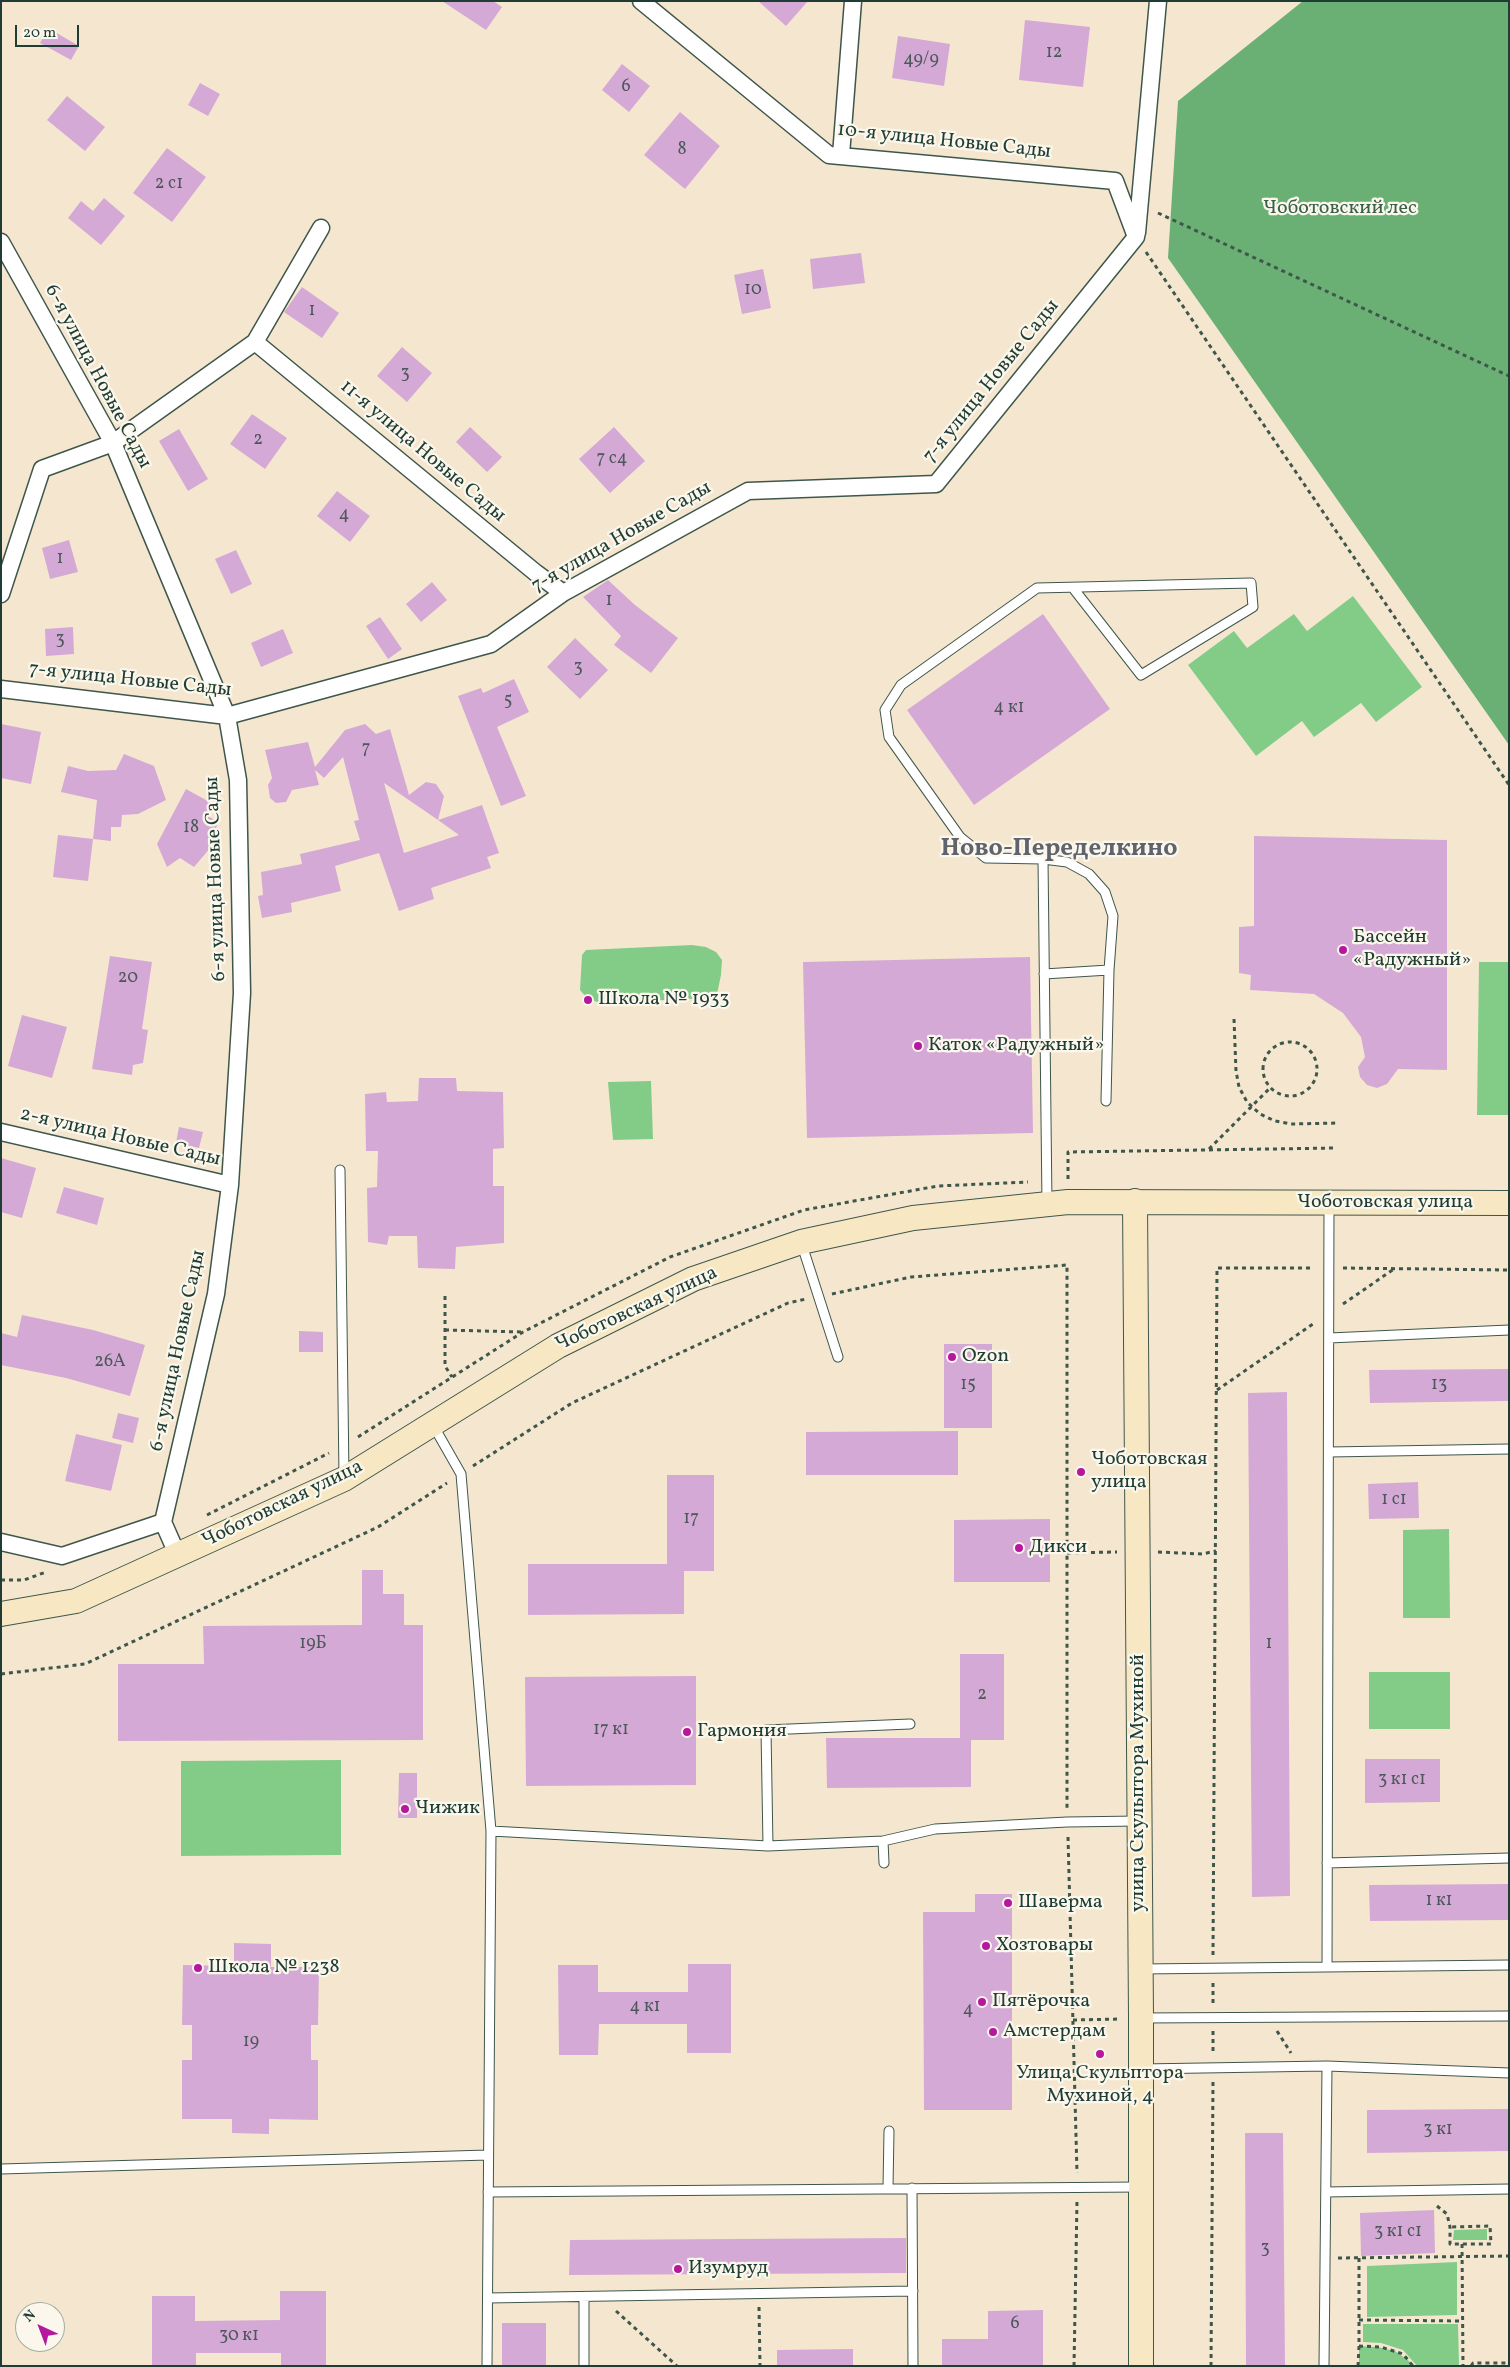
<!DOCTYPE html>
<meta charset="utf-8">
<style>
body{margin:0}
#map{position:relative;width:1510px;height:2367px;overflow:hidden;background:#f5e7cf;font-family:Vollkorn,serif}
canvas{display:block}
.frame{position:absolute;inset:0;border:2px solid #1f3d34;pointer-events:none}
.north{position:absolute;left:15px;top:2302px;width:50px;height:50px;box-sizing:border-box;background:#fbf7ec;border:1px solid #a3ada2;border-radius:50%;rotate:317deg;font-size:14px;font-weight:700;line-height:20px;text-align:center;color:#1f3d34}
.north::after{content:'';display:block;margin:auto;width:18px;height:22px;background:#b5179e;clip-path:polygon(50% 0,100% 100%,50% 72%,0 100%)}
.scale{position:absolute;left:15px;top:25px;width:64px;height:22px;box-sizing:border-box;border:2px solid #1f3d34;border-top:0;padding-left:6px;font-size:15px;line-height:18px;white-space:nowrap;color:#1f3d34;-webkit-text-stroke:4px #fbf7ec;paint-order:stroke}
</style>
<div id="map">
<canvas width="1510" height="2367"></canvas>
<div class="frame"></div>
<div class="north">N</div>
<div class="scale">20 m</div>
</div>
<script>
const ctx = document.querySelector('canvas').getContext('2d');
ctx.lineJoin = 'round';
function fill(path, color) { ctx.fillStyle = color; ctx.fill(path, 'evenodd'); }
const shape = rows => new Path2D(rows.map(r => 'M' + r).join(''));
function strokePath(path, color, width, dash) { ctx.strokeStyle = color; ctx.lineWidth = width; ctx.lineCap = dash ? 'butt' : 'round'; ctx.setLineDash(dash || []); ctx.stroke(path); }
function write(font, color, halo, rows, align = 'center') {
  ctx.font = font + ' Vollkorn,serif'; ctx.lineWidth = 4.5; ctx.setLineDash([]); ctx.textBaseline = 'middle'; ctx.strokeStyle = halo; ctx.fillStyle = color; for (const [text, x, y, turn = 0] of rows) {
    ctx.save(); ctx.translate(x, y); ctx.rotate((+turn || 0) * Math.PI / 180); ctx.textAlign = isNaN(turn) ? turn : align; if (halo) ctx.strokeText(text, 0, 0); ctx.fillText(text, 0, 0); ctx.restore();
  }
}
fill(shape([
 [1353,596,1422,687,1376,722,1361,703,1314,737,1302,721,1256,756,1188,665,1234,631,1247,648,1294,614,1307,631],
 [692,945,706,947,716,952,722,960,721,975,717,994,709,998,599,1003,586,997,580,990,582,955,586,950],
 [1479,962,1509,962,1509,1115,1477,1115],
 [651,1081,653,1139,613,1140,608,1082],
 [1449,1529,1450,1618,1403,1618,1403,1530],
 [1369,1672,1450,1672,1450,1729,1369,1729],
 [341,1760,341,1855,181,1856,181,1761],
 [1487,2229,1487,2240,1453,2240,1454,2230],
 [1457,2262,1457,2315,1367,2317,1367,2266],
 [1363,2324,1458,2324,1459,2366,1417,2366,1403,2350,1381,2343,1363,2342],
 [1359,2346,1377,2347,1395,2351,1409,2361,1412,2366,1359,2366]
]), '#83cc88');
fill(shape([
 [1303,1,1509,1,1509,745,1168,258,1178,101]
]), '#6ab074');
fill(shape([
 [442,1,493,1,502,7,486,30],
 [758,1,808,1,786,26],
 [1025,20,1090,27,1083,87,1019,80],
 [48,28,79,46,71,60,40,43],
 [898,36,950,44,944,86,892,78],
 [622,64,650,86,629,112,602,90],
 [200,83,220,94,208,116,188,105],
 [67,96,105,127,85,151,47,120],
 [680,112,720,146,685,189,644,155],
 [167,148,206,177,172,222,133,193],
 [104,198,125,216,101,245,68,218,81,201,93,211],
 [861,253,865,283,813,289,810,259],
 [763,269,771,308,742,314,734,275],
 [302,287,339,313,322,338,284,312],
 [402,347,432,373,407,402,377,376],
 [252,414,287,438,265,469,230,444],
 [470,427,502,457,487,472,456,442],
 [614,427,645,461,610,493,579,459],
 [179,429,208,479,188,491,159,441],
 [337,491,370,516,350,542,317,516],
 [69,540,78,572,50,579,42,548],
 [236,550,252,584,231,594,215,559],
 [608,580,635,605,678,638,651,673,614,645,621,636,583,597],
 [432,582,447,600,421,622,406,604],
 [1043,614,1110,709,974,805,907,710],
 [380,617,402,649,388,659,366,626],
 [73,627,74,654,46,656,45,629],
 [283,629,293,653,261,667,251,643],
 [575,638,608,670,580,699,547,667],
 [514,679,529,712,497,727,526,796,501,806,458,696,481,688,483,693],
 [1,724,41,732,31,784,1,778],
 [365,724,376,734,390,729,409,795,426,782,436,784,444,796,438,820,482,805,499,853,487,857,491,868,431,888,434,899,399,911,379,853,335,866,341,891,291,903,292,912,262,918,258,896,263,895,261,872,302,864,300,854,360,840,354,821,359,820,343,757,324,778,315,770,319,785,292,790,286,802,276,803,270,798,268,785,272,778,265,750,308,742,315,767,345,730],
 [384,783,438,820,459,835,404,853],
 [124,754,154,766,166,800,138,814,122,815,121,827,111,827,111,841,93,839,97,800,61,792,68,766,88,771,116,770],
 [186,789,215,805,208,816,218,822,211,847,194,867,180,858,167,867,157,844],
 [58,835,93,839,88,881,53,877],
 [1254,836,1447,840,1447,1070,1398,1069,1387,1084,1377,1088,1367,1085,1360,1077,1358,1067,1365,1057,1361,1037,1343,1013,1314,994,1250,990,1251,975,1239,973,1239,927,1254,926],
 [110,956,152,962,142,1029,148,1030,143,1063,133,1065,132,1075,92,1069],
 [1030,957,1033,1133,807,1138,803,962],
 [22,1015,67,1027,52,1078,8,1066],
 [419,1078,456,1078,457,1091,503,1092,504,1148,493,1149,493,1186,504,1186,504,1243,456,1247,455,1269,418,1268,417,1236,389,1236,387,1245,368,1242,367,1188,377,1187,378,1151,366,1151,365,1094,386,1092,387,1102,418,1101],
 [179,1127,203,1132,199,1148,176,1143],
 [1,1158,36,1168,22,1218,1,1212],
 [64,1187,104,1198,97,1225,56,1213],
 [22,1315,93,1330,145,1345,130,1396,66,1378,1,1365,1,1333,17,1337],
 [299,1331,323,1332,323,1352,299,1352],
 [944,1344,992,1344,992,1428,944,1428],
 [1509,1369,1509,1401,1370,1403,1369,1370],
 [1287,1392,1290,1896,1252,1897,1248,1393],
 [118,1413,139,1418,133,1443,112,1438],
 [958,1431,958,1475,806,1475,806,1432],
 [76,1434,122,1445,111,1491,65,1481],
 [667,1475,714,1475,714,1571,684,1571,684,1614,528,1615,528,1564,667,1564],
 [1418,1482,1419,1518,1369,1519,1368,1484],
 [1050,1519,1050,1582,954,1582,954,1520],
 [362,1570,383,1570,383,1594,404,1594,404,1625,423,1625,423,1740,118,1741,118,1664,204,1664,203,1626,362,1625],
 [960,1654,1004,1654,1004,1740,971,1740,971,1787,827,1788,826,1738,960,1738],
 [696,1676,696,1785,526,1786,525,1677],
 [1365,1759,1440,1759,1440,1802,1365,1803],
 [399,1773,417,1773,417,1818,398,1818],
 [1509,1884,1509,1920,1370,1921,1369,1885],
 [975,1894,1012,1894,1012,2110,924,2110,923,1912,975,1912],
 [234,1943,271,1944,271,1967,319,1967,318,2025,311,2025,311,2060,318,2060,318,2120,269,2119,269,2134,232,2133,232,2119,182,2119,182,2060,192,2060,192,2025,182,2025,183,1965,234,1966],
 [688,1964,731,1964,731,2053,687,2053,687,2024,599,2024,598,2055,559,2055,558,1965,598,1965,598,1992,688,1992],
 [1509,2109,1509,2151,1367,2153,1367,2110],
 [1245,2133,1283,2133,1285,2366,1246,2366],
 [1434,2210,1435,2253,1361,2256,1360,2213],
 [906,2238,906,2273,569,2275,570,2240],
 [280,2291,326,2291,326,2366,281,2366,281,2353,196,2353,196,2366,152,2366,152,2296,195,2296,195,2321,280,2320],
 [1043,2310,1043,2366,942,2366,942,2339,988,2339,988,2311],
 [502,2323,546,2323,546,2366,502,2366],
 [853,2349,853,2366,777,2366,777,2350]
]), '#d5a9d5');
const lane = shape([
 [1043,859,1067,862,1089,874,1105,892,1113,916,1109,970,1106,1101],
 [1044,974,1109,970],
 [340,1170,344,1476],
 [1047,1204,1043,859,986,858,960,837,889,737,885,710,901,685,1037,588,1251,583,1253,607,1141,675,1073,588],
 [801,1242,838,1357],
 [1329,1338,1509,1330],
 [433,1425,461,1474,491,1831,487,2366],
 [1329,1452,1509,1449],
 [491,1831,768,1846,883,1841,935,1829,1067,1822,1139,1821],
 [883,1841,884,1863],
 [768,1846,766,1730,910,1724],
 [1327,1863,1509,1858],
 [1327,1967,1329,1203],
 [1141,1969,1509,1965],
 [1142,2018,1509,2016],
 [1141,2069,1327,2066,1509,2073],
 [1,2169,488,2155],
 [888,2188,889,2131],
 [912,2188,913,2366],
 [488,2192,1140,2187],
 [1326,2192,1509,2189],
 [488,2298,913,2291],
 [584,2366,584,2297],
 [1324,2366,1327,2066]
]);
const street = shape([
 [641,1,829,155,1115,181,1136,237],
 [841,155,853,1],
 [1137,233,1158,1],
 [1,242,113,443,227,716,238,780,242,993,230,1185,216,1294,163,1522,178,1556],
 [255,342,536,573,563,593],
 [1,594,42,469,113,443,255,342,321,228],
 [1,689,227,716,491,644,563,593,748,491,936,484,1136,237],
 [1,1132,230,1185],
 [1,1542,62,1556,163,1522]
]);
const secondary = shape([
 [1135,1201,1141,2018,1141,2366],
 [1,1614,76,1601,344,1479,558,1346,693,1279,801,1242,913,1218,1068,1202,1509,1203]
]);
strokePath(lane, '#3f564b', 11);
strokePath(street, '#3f564b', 19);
strokePath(secondary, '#3f564b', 26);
strokePath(shape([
 [1158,213,1509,376],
 [1146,252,1509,785],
 [1234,1019,1236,1071,1239,1087,1247,1102,1260,1114,1275,1121,1291,1124,1337,1123],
 '1263 1069a27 27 0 1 1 54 0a27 27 0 1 1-54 0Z',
 [1209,1149,1270,1088],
 [1068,1179,1068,1152,1336,1148],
 [1343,1268,1509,1270],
 [832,1294,911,1277,1067,1265,1067,1808],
 [445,1296,445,1366,452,1377],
 [1343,1304,1394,1269],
 [445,1330,522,1332],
 [1217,1390,1313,1324],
 [358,1437,523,1332,670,1257,804,1210,938,1186,1028,1182],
 [473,1466,572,1403,788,1303,806,1299],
 [207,1515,329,1453],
 [1158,1552,1202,1554,1216,1551],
 [1067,1553,1117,1552],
 [1,1580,24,1580,46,1572],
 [1,1674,85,1664,378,1527,447,1483],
 [1068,1837,1077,2173],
 [1213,1955,1217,1268,1314,1268],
 [1213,2003,1213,1981],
 [1073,2020,1120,2019],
 [1213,2031,1213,2055],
 [1277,2031,1291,2053],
 [1437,2206,1447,2214,1450,2227,1450,2244,1491,2244,1490,2226,1450,2227],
 [1462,2244,1463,2366],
 [1338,2258,1509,2256],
 [1359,2258,1359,2346,1381,2347,1403,2354,1413,2366],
 [759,2307,760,2366],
 [616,2311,677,2366],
 [1359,2320,1462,2321],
 [1074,2366,1077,2201],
 [1211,2366,1213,2081],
 [1358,2366,1359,2346],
 [1471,2366,1473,2363,1507,2363]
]), '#3f564b', 3, [4, 4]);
strokePath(lane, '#fff', 9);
strokePath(street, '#fff', 16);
strokePath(secondary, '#f7e8c3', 24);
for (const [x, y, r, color] of [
 [1343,950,5,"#b5179e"],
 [588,1000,5,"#b5179e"],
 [918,1046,5,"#b5179e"],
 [952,1357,5,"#b5179e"],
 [1081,1472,5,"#b5179e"],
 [1019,1548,5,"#b5179e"],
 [687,1732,5,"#b5179e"],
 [405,1809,5,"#b5179e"],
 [1008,1903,5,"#b5179e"],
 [986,1946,5,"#b5179e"],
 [198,1968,5,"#b5179e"],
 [982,2002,5,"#b5179e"],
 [993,2032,5,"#b5179e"],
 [1100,2054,5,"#b5179e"],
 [678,2269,5,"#b5179e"]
]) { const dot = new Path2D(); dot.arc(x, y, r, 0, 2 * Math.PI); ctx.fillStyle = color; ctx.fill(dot); strokePath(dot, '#fbf7ec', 2); }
write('18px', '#4c585c', null, [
 ["12",1054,54],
 ["49/9",921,61],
 ["6",626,88],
 ["8",682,151],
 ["2 с1",169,185],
 ["10",753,291],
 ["1",312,312],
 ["3",405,375],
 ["2",258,441],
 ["7 с4",612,460],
 ["4",344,516],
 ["1",60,560],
 ["1",609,602],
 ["3",60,641],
 ["3",578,669],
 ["5",508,702],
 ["4 к1",1009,709],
 ["7",366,750],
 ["18",191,829],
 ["20",128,979],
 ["26А",110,1363],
 ["15",968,1386],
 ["13",1439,1386],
 ["1 с1",1394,1501],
 ["17",691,1520],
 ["19Б",313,1645],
 ["1",1269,1645],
 ["2",982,1696],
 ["17 к1",611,1731],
 ["3 к1 с1",1402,1781],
 ["1 к1",1439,1902],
 ["4 к1",645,2008],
 ["4",968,2011],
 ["19",251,2043],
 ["3 к1",1438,2131],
 ["3 к1 с1",1398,2233],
 ["3",1265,2250],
 ["6",1015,2325],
 ["30 к1",239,2337]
]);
write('20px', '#1f3d34', '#fbf7ec', [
 ["10-я улица Новые Сады",944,142,6],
 ["6-я улица Новые Сады",97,377,62],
 ["7-я улица Новые Сады",992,382,-51],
 ["11-я улица Новые Сады",422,452,40],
 ["7-я улица Новые Сады",622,538,-30],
 ["7-я улица Новые Сады",130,681,6],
 ["6-я улица Новые Сады",217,879,-92],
 ["2-я улица Новые Сады",120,1138,13],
 ["Чоботовская улица",1385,1203],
 ["Чоботовская улица",637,1310,-25],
 ["6-я улица Новые Сады",179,1351,-78],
 ["Чоботовская улица",283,1505,-26],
 ["улица Скульптора Мухиной",1139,1783,-90]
]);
write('20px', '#386149', '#fbf7ec', [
 ["Чоботовский лес",1340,209]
]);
write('20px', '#1f3d34', '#fbf7ec', [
 ["Бассейн",1353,938],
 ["«Радужный»",1353,961],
 ["Школа № 1933",598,1000],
 ["Каток «Радужный»",928,1046],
 ["Ozon",962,1357],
 ["Чоботовская",1091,1460],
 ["улица",1091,1483],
 ["Дикси",1029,1548],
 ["Гармония",697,1732],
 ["Чижик",415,1809],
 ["Шаверма",1018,1903],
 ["Хозтовары",996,1946],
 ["Школа № 1238",208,1968],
 ["Пятёрочка",992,2002],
 ["Амстердам",1003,2032],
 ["Улица Скульптора",1100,2074,"center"],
 ["Мухиной, 4",1100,2097,"center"],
 ["Изумруд",688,2269]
], 'left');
write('bold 25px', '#5f636c', '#fbf7ec', [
 ["Ново-Переделкино",1059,850]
]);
</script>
